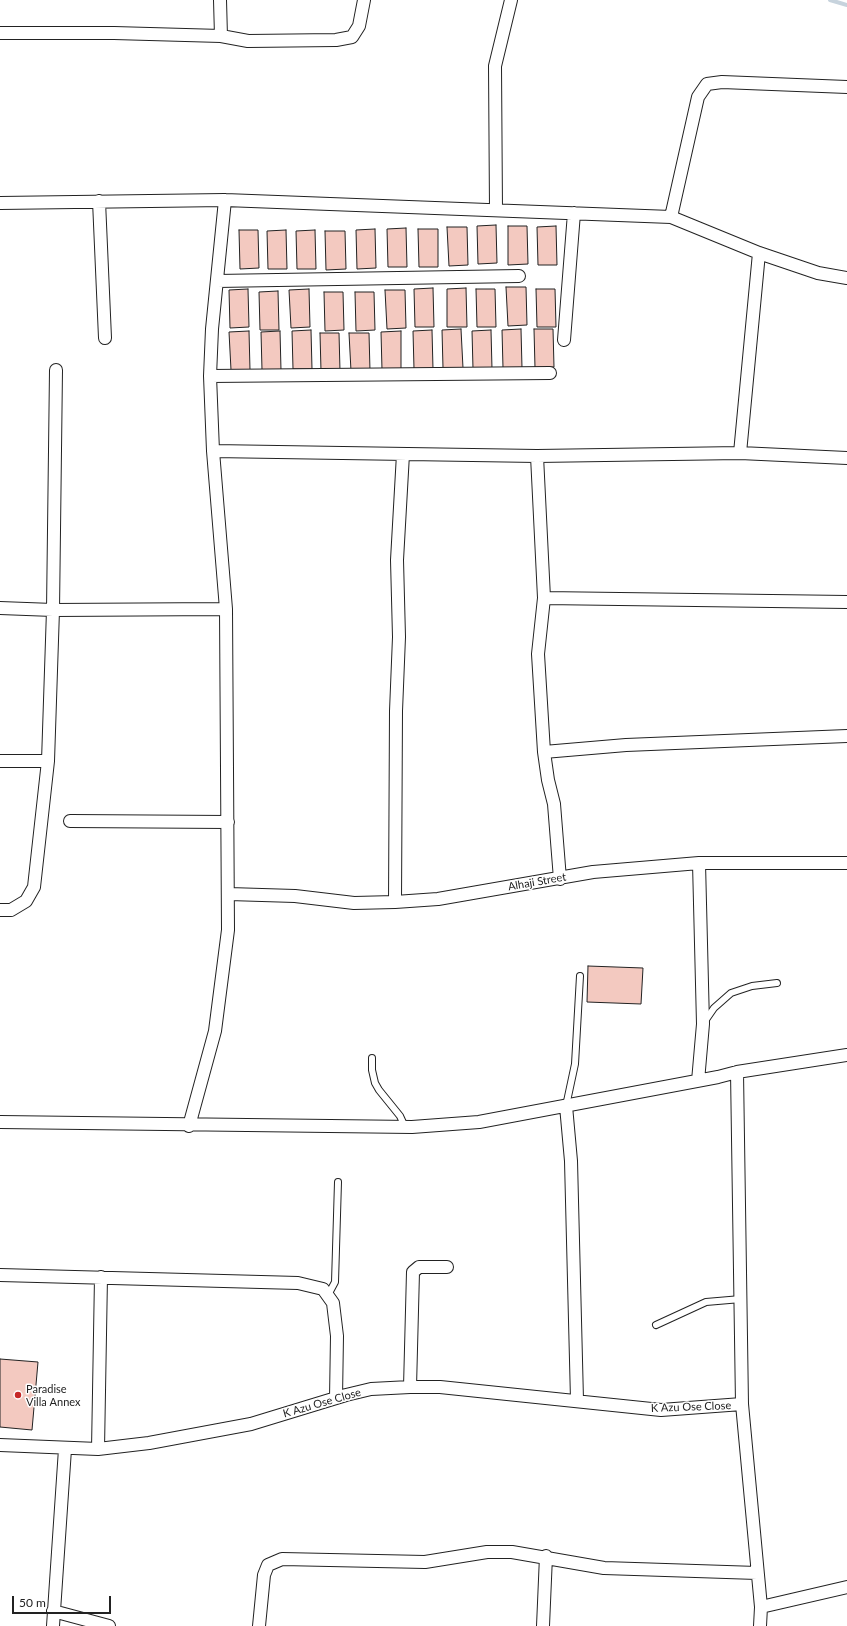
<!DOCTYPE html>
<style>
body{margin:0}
#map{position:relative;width:847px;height:1626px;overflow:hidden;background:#fff;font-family:Lato,sans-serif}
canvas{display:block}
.scale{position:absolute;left:12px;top:1596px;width:99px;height:18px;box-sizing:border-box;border:2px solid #222;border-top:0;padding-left:5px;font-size:12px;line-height:14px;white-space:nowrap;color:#222;-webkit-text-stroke:3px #fff;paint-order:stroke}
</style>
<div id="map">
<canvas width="847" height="1626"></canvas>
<div class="scale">50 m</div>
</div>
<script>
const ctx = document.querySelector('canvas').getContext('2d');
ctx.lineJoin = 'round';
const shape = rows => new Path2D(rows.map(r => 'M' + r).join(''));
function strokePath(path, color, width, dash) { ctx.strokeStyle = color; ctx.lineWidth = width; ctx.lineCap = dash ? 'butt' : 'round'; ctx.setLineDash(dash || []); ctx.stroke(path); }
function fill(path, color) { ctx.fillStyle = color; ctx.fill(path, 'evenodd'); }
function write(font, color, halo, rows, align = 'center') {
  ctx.font = font + ' Lato,sans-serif'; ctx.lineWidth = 3; ctx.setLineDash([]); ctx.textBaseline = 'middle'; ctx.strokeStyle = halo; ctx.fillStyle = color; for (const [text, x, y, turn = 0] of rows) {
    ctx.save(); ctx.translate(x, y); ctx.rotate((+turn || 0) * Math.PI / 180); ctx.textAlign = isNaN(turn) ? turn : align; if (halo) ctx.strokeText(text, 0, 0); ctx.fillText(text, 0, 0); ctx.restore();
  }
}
strokePath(shape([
 [830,0,847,5]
]), '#c7d3dd', 4);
const building = shape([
 [496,225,497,263,478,264,477,226,496,225],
 [508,226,527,226,528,264,508,265,508,226],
 [556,226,557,265,538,265,537,227,556,226],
 [447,227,467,227,468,265,449,266,447,227],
 [406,228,407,267,388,267,387,229,406,228],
 [375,229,376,268,357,269,356,230,375,229],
 [418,229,438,229,438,267,419,267,418,229],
 [239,230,258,230,259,268,240,269,239,230],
 [286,230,287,269,268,269,267,231,286,230],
 [315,230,316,269,297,269,296,231,315,230],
 [325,231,345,231,346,269,326,270,325,231],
 [506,287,526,287,527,325,508,326,506,287],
 [433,288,434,327,415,327,414,289,433,288],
 [466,288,467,327,447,327,447,289,466,288],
 [248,289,249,327,230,328,229,290,248,289],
 [309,289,310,327,291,328,289,290,309,289],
 [476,289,495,289,496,327,477,327,476,289],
 [536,289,555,289,556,327,537,327,536,289],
 [385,290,405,290,406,328,387,329,385,290],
 [278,291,279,330,260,330,259,292,278,291],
 [324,292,343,292,344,330,325,331,324,292],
 [355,292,374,292,375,330,356,331,355,292],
 [461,329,463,368,443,368,442,330,461,329],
 [521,329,522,368,503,368,502,330,521,329],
 [534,329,553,329,554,367,535,368,534,329],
 [311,330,312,369,293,369,292,331,311,330],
 [432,330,433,369,414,369,413,331,432,330],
 [491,330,492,369,473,369,472,331,491,330],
 [249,331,250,370,231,370,229,332,249,331],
 [280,331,281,370,262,370,261,332,280,331],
 [401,331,401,370,382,370,381,332,401,331],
 [320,333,339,333,340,371,321,371,320,333],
 [349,333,369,333,370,371,351,371,349,333],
 [588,966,643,968,641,1004,587,1002,588,966],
 [0,1359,38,1362,32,1430,0,1427,0,1359]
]);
fill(building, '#f3c9c0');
strokePath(building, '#222', 1);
const service = shape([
 [705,1021,714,1008,731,993,752,986,777,983],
 [372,1058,372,1070,375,1083,379,1090,400,1116,405,1127],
 [566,1106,575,1064,580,976],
 [328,1295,335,1282,338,1182],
 [656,1325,706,1302,741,1299]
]);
const minor = shape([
 [220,0,221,36],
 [0,33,114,33,221,36,248,41,336,40,352,37,359,26,364,0],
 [99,201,105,338],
 [0,203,225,200,671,217,759,253,818,273,847,278],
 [496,210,495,66,511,0],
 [671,217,698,97,707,84,722,82,847,87],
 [217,281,519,276],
 [564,340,574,213],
 [210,376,550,373],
 [213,451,537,456,740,453,847,458],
 [740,453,759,253],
 [537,456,544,598,538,654,544,752,548,780,554,804,560,879],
 [544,598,847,602],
 [0,608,53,610,226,609],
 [544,752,626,745,847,736],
 [0,761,48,761],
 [70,821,228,822],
 [229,894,295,896,354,903,395,902,438,899,593,872,699,863,847,863],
 [395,902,396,711,399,637,397,560,403,454],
 [0,910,11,910,26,901,34,887,48,761,53,610,56,370],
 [737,1072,742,1404,761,1607,760,1626],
 [698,1081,703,1024,699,863],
 [566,1106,571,1161,577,1400],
 [0,1122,412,1127,479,1122,718,1077,737,1072,847,1055],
 [189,1126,215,1031,228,930,226,609,213,451,210,376,212,329,225,200],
 [0,1275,298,1283,323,1289,333,1303,337,1336,336,1398],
 [410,1387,413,1272,419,1267,447,1267],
 [0,1445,98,1449,149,1443,251,1424,346,1395,371,1389,410,1387,440,1387,661,1410,742,1404],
 [98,1449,101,1277],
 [761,1607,847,1587],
 [53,1611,109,1626],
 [53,1626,65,1449],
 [259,1626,264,1575,268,1565,282,1559,425,1562,487,1552,512,1552,604,1568,757,1573],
 [543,1626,546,1556]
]);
strokePath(service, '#222', 8);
strokePath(minor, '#222', 14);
strokePath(service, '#fff', 6);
strokePath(minor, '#fff', 12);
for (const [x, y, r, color] of [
 [18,1395,4,"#c62828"]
]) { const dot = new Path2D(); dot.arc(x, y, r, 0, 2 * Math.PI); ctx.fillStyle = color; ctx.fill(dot); strokePath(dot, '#fff', 1.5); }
write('11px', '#222', '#fff', [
 ["Alhaji Street",537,882,-10],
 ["K Azu Ose Close",322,1403,-16],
 ["K Azu Ose Close",691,1407,-2]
]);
write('11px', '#222', '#fff', [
 ["Paradise",26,1389],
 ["Villa Annex",26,1402]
], 'left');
</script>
